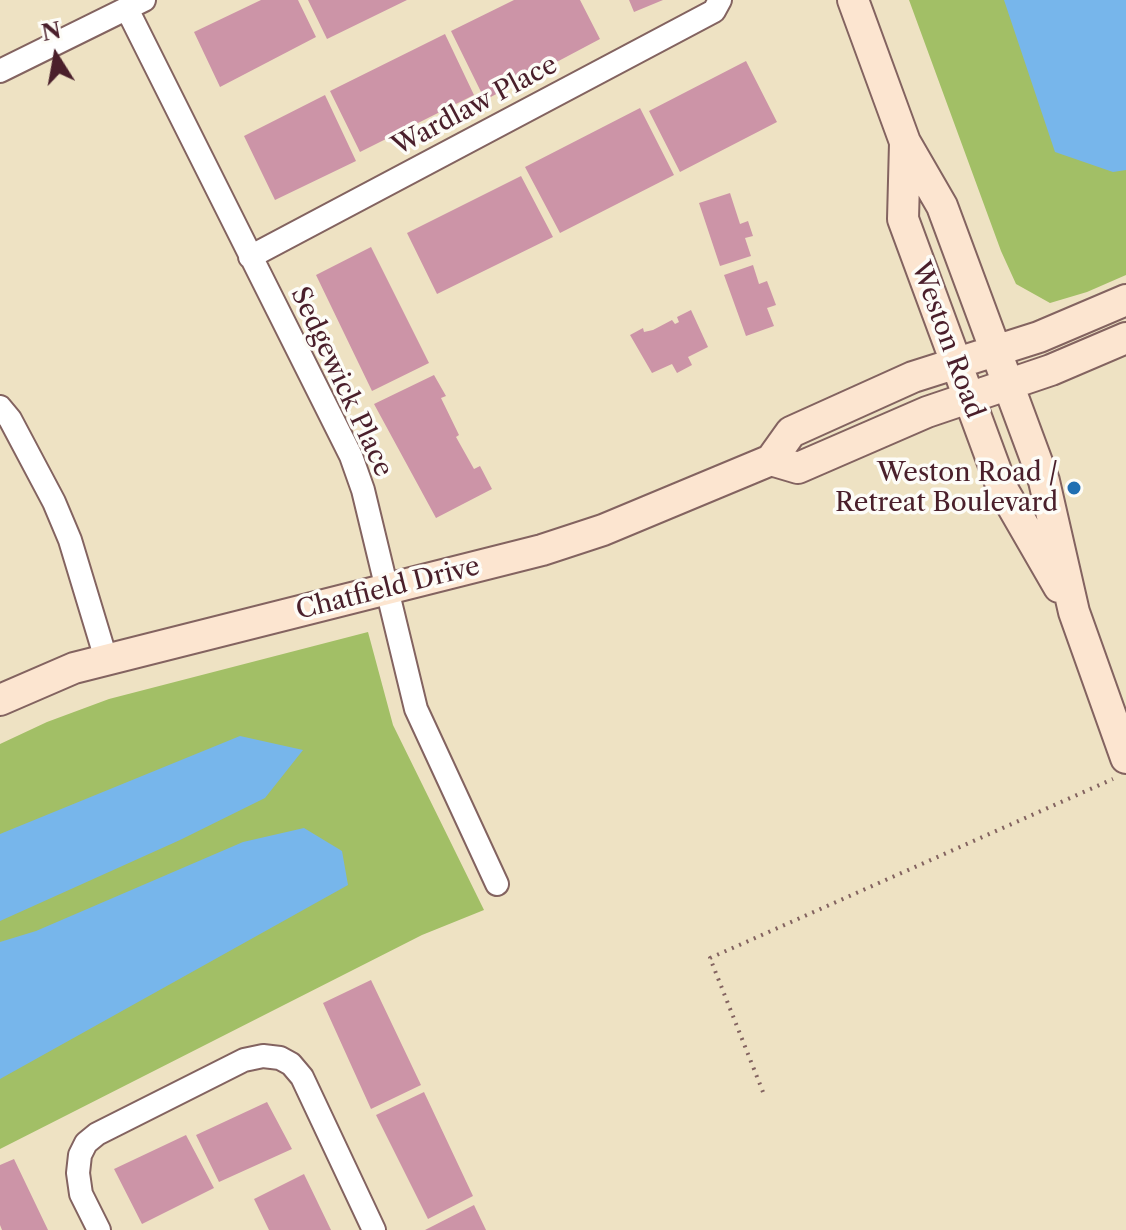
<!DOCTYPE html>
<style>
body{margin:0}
#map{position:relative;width:1126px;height:1230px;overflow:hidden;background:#eee2c3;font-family:"Libre Caslon Text",serif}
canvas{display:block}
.north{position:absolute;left:16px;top:16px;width:80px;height:80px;-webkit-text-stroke:6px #fdfcf7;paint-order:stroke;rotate:349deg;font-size:22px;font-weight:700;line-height:32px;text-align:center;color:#4a1f2b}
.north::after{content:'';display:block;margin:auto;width:28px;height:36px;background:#4a1f2b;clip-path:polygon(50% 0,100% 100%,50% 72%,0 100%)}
</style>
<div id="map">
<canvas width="1126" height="1230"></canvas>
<div class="north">N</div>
</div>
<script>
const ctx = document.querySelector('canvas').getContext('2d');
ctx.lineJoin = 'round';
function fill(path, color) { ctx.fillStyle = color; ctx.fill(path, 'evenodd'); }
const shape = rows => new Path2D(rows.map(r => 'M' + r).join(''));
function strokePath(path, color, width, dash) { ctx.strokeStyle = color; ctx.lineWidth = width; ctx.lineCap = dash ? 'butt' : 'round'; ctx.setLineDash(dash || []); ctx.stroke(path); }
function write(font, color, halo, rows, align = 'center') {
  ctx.font = font + ' "Libre Caslon Text",serif'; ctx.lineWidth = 7; ctx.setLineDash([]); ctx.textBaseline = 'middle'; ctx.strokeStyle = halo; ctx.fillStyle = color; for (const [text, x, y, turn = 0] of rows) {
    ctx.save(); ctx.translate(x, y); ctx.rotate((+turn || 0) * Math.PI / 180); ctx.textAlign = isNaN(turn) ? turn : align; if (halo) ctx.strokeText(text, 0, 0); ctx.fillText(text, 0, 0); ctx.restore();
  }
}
fill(shape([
 [909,0,1126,0,1126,275,1087,292,1050,303,1016,284,1001,251],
 [368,632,393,725,484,910,422,935,0,1149,0,744,47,722,109,699]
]), '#a2bf66');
fill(shape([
 [1004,0,1126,0,1126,170,1113,172,1055,152],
 [240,736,303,750,265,798,180,840,0,921,0,834],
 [304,828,342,851,348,885,0,1079,0,942,36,931,243,842]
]), '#77b6eb');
fill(shape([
 [261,0,298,0,316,37,220,87,194,32],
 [308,0,407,0,327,39],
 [514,0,580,0,600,39,485,100,451,31],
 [629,0,663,0,634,12],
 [445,34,474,95,360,152,330,91],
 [746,61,777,122,680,172,649,111],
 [325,95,356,161,275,200,244,136],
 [640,108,674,175,560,233,525,167],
 [521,176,553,237,437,294,407,233],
 [730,193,740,224,748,221,753,236,745,238,751,256,720,266,699,203],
 [371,247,429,363,372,391,316,275],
 [753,265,759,284,767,281,776,305,767,308,774,326,746,336,724,275],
 [691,310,708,347,688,357,692,365,677,373,672,364,652,373,630,335,643,328,644,332,653,330,672,320,675,324,679,322,677,317],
 [434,375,446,396,441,398,459,435,456,437,474,469,480,466,492,489,436,518,374,404],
 [371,980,421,1085,371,1109,323,1003],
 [424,1092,473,1196,428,1219,376,1115],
 [267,1102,292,1149,219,1182,196,1135],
 [186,1135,214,1188,142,1224,114,1169],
 [14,1159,48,1230,2,1230,0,1225,0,1165],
 [304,1174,331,1230,269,1230,254,1199],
 [474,1205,486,1230,425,1230]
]), '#cc94a7');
const street = shape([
 [127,9,351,456,363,490,416,709,497,884],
 [0,71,144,0],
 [250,257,714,11,720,0],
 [0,407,10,419,54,502,70,540,106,659],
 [99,1230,81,1194,78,1173,80,1155,86,1143,97,1134,244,1060,263,1056,280,1058,291,1064,302,1077,374,1230]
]);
const secondary = shape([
 [853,0,905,142,942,206,1044,481,1074,612,1126,758],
 [905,143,903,219,1003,490,1059,587],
 [771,460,798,468,927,412,1051,370,1126,338],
 [0,700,74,668,542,550,603,530,771,460,791,432,913,377,1039,337,1126,300]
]);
strokePath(street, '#836360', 26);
strokePath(secondary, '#836360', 34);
strokePath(shape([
 [763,1092,710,958,1113,779]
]), '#836360', 4, [2, 6]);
strokePath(street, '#fff', 22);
strokePath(secondary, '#fce5d0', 30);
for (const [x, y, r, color] of [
 [1074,488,8,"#1f6fb2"]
]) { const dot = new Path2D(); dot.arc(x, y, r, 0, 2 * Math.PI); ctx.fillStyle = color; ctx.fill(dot); strokePath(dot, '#fdfcf7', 3); }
write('26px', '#4a1f2b', '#fdfcf7', [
 ["Wardlaw Place",475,106,-28],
 ["Weston Road",947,340,70],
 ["Sedgewick Place",341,382,65],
 ["Chatfield Drive",388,589,-14]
]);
write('26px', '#4a1f2b', '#fdfcf7', [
 ["Weston Road /",1058,473],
 ["Retreat Boulevard",1058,503]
], 'right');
</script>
